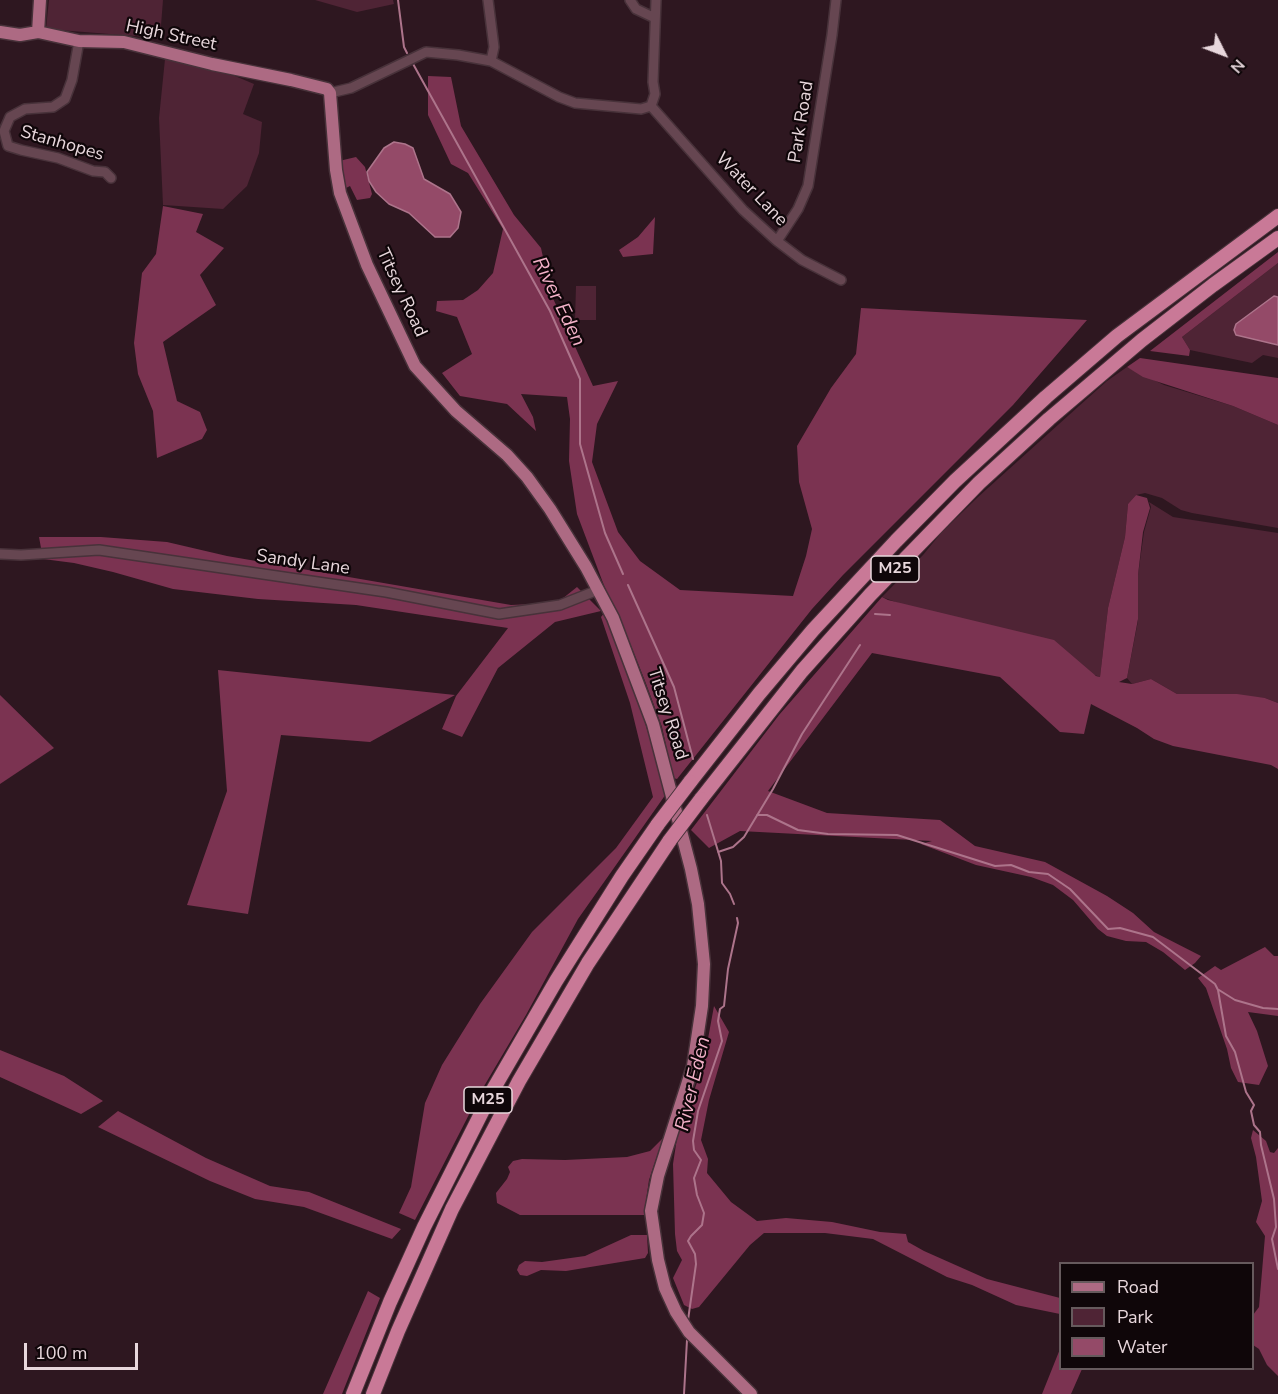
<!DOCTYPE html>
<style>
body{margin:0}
#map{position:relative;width:1278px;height:1394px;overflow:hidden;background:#2e1720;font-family:"Nunito Sans",sans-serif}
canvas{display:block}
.legend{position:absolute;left:1059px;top:1262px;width:195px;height:108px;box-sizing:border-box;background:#0f0609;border:2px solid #665a5d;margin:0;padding:8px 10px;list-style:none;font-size:18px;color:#e8d7dc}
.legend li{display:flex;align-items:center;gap:12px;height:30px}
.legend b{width:30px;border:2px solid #665a5d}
.north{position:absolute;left:1194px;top:24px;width:60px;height:60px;-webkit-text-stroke:4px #0f0609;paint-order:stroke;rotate:132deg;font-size:16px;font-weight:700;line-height:24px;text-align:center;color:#e8d7dc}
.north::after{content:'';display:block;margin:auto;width:21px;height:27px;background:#e8d7dc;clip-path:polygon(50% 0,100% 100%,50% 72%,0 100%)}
.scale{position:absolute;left:24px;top:1343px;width:114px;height:27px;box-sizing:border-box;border:3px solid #e8d7dc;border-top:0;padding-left:8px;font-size:18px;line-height:21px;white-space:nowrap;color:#e8d7dc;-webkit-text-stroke:4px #0f0609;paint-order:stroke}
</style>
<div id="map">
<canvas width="1278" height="1394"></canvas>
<ul class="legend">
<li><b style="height:8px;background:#ad6a83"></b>Road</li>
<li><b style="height:16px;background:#4f2435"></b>Park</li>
<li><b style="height:16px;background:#944a68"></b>Water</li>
</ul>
<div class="north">N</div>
<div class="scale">100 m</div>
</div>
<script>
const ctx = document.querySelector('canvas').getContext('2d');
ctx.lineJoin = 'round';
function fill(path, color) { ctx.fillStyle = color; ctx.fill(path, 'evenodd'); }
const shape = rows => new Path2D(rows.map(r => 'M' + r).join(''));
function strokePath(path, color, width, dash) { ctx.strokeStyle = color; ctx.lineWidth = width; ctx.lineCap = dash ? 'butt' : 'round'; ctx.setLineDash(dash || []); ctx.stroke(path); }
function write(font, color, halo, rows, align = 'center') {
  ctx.font = font + ' "Nunito Sans",sans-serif'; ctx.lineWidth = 4.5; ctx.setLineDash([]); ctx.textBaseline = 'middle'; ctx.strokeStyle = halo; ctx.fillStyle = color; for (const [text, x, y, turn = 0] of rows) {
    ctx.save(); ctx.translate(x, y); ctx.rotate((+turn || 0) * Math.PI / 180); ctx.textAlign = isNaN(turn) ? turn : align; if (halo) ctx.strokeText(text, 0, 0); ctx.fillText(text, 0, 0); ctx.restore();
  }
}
fill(shape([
 [49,0,163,0,160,38,46,29],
 [315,0,393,0,394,4,357,12],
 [165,59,235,76,254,84,243,114,262,122,259,153,247,186,223,209,163,205,159,118],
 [1278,263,1278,358,1263,355,1252,363,1190,350,1182,337],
 [576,286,596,286,596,320,575,320],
 [1127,367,1164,385,1233,406,1278,425,1278,528,1192,513,1181,510,1162,498,1145,493,1136,495,1128,504,1125,537,1108,608,1100,677,882,597,923,555,941,533,978,497,1079,406,1107,381],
 [1149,502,1173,517,1278,533,1278,703,1265,698,1203,697,1177,694,1151,679,1132,684,1127,678,1138,621,1138,575,1144,532,1151,507]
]), '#4f2435');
fill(shape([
 [428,76,451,77,461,126,514,215,541,248,551,294,593,386,618,381,597,424,592,462,618,532,640,561,680,590,793,596,806,556,812,529,799,482,797,446,831,388,856,354,861,308,1087,320,1013,405,843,575,812,609,677,779,673,778,662,727,645,681,627,636,611,604,577,514,569,461,570,419,567,397,521,394,533,417,536,431,507,404,460,396,442,373,472,354,457,317,436,311,437,301,463,300,478,290,493,273,503,229,468,173,451,164,428,115],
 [356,157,365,167,372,194,370,198,357,200,350,186,342,190,339,161],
 [163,206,203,214,196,232,224,248,200,275,216,305,163,342,177,401,200,412,207,430,202,439,157,458,153,411,138,374,134,343,142,273,156,254],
 [655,217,653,254,623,257,619,250,638,237],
 [1278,252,1278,263,1182,337,1190,350,1189,356,1150,351],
 [1140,358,1278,378,1278,425,1233,406,1143,377,1127,367],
 [1136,495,1147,498,1150,508,1143,532,1138,575,1138,619,1127,678,1119,682,1132,684,1151,679,1177,694,1237,694,1265,698,1278,703,1278,769,1271,765,1173,746,1154,739,1137,728,1091,704,1084,734,1060,732,1000,677,872,653,768,791,827,813,940,820,975,846,1045,862,1107,896,1133,913,1154,932,1201,956,1195,963,1185,970,1163,952,1146,942,1126,941,1107,936,1098,929,1073,900,1053,885,1031,877,976,865,921,844,932,841,740,831,709,848,691,830,779,715,882,597,888,600,1054,640,1096,676,1100,677,1108,608,1125,537,1128,504],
 [39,537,101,537,167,542,227,556,511,605,557,603,577,587,601,611,555,622,498,668,462,737,442,729,456,696,508,628,356,605,258,599,173,589,113,572,74,563,43,559],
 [605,612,637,695,666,794,578,919,526,1015,480,1093,415,1220,399,1213,411,1187,425,1103,442,1065,480,1004,532,932,616,848,653,797,630,703,601,617],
 [218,670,455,695,370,742,281,735,248,914,187,905,227,791],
 [0,695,54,748,0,784],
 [1265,947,1274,956,1278,956,1278,1016,1248,1012,1257,1031,1268,1066,1259,1085,1238,1082,1231,1068,1227,1049,1206,988,1198,978,1215,966,1221,970],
 [714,1006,729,1032,709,1100,701,1140,708,1159,707,1173,731,1202,757,1221,786,1218,832,1222,880,1232,906,1234,908,1242,924,1251,987,1279,1060,1298,1060,1314,1016,1305,972,1285,947,1277,873,1239,825,1233,764,1233,750,1245,699,1307,692,1309,684,1305,673,1278,682,1260,677,1251,675,1234,673,1164,677,1138,703,1066],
 [0,1050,64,1076,103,1101,81,1114,0,1077],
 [118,1111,206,1158,270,1186,309,1192,401,1229,392,1239,304,1207,255,1199,210,1181,98,1127],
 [1253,1130,1266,1141,1270,1152,1274,1153,1278,1148,1278,1376,1267,1365,1259,1349,1253,1345,1253,1315,1259,1307,1265,1236,1256,1222,1262,1201,1256,1157,1251,1138],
 [663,1138,649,1180,644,1215,520,1215,497,1203,496,1193,507,1179,510,1172,508,1167,513,1161,522,1159,565,1160,627,1157,650,1151],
 [631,1235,647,1235,648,1253,645,1258,566,1271,541,1270,527,1276,520,1275,517,1270,519,1265,525,1261,542,1262,585,1256],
 [368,1291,380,1298,342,1394,323,1394],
 [1060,1349,1060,1368,1082,1369,1071,1394,1042,1394]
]), '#7b3351');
const water = shape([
 [394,142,405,144,413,148,424,179,450,194,461,212,458,228,450,237,435,237,409,213,389,204,376,192,369,181,367,172,384,148,394,142],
 [1274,296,1278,297,1278,345,1236,335,1234,330,1236,324,1274,296]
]);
fill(water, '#944a68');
strokePath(water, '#ad748b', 1.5);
strokePath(shape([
 [398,0,404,47,407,53],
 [412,62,550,311,580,379,580,444,605,533,623,574],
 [628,585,674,687,693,759],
 [875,614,890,615],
 [707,815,721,861,722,883,730,894,734,904],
 [757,815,767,815,798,830,828,834,897,835,995,866,1011,865,1029,872,1048,874,1070,889,1108,929,1120,928,1153,937,1215,984,1218,990,1226,1036,1235,1052,1246,1092,1254,1105,1251,1111,1254,1125,1260,1132,1261,1145,1274,1199,1276,1227,1272,1239,1278,1269],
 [718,852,733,847,744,837,773,789,802,734,860,645],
 [1219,990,1235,1000,1263,1008,1278,1009],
 [688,1320,696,1264,695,1254,688,1241,691,1236,702,1225,704,1213,697,1195,694,1178,701,1160,694,1150,693,1141,698,1111,722,1041,718,1021,720,1009,724,1006,728,969,738,923,737,918],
 [684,1394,687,1340]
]), '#ad748b', 2);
const minor = shape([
 [488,0,494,47,491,61],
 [630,0,636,9,655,18],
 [79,41,72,80,65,99,53,107,25,109,10,117,4,131,8,146,21,150,58,158,93,171,105,172,111,178],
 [330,93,351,88,426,52,458,55,491,61,559,97,575,103,641,109,651,106,655,94,653,82,656,0],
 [651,106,743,210,777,241,802,260,841,280],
 [777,241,798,209,808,186,832,35,836,0],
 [0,554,21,555,99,550,386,592,499,614,560,605,598,590]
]);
const major = shape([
 [0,32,20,35,38,32,79,41,124,42,212,64,291,80,327,89,330,93,336,170,340,193,367,265,415,366,456,411,507,455,527,477,550,509,586,567,613,618,653,724,691,869,698,904,704,964,702,1006,693,1066,658,1176,651,1211,658,1260,665,1288,676,1312,689,1332,751,1394],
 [38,32,40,0]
]);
const highway = shape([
 [690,782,759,694,813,630,896,541,955,481,1046,397,1117,336,1278,216],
 [701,799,802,671,870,595,979,483,1049,419,1142,340,1213,285,1278,238],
 [353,1394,390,1302,424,1227,494,1088,556,981,622,876,658,824],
 [373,1394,398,1331,452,1209,519,1081,588,963,670,840]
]);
strokePath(minor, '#48323a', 12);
strokePath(major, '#48323a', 15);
strokePath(highway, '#48323a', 16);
strokePath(minor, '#664651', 9);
strokePath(major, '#ad6a83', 12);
strokePath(highway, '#c97997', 14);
const highwayBridge = shape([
 [658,824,690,782],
 [670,840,701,799]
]);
strokePath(highwayBridge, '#48323a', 16, []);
strokePath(highwayBridge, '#c97997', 14);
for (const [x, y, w] of [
 [895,569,48],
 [488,1100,48]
]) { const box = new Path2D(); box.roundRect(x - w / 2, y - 13, w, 26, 4.5); ctx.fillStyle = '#0f0609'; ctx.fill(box); strokePath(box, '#e8d7dc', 1.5); }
write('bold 16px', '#e8d7dc', null, [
 ["M25",895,569],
 ["M25",488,1100]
]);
write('18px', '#e8d7dc', '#0f0609', [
 ["High Street",171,36,12],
 ["Park Road",802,122,-81],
 ["Stanhopes",62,144,16],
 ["Water Lane",751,190,46],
 ["Titsey Road",401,293,65],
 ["Sandy Lane",303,563,8],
 ["Titsey Road",667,714,72]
]);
write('italic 20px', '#f3b1c8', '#0f0609', [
 ["River Eden",558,302,64],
 ["River Eden",694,1084,-77]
]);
</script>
